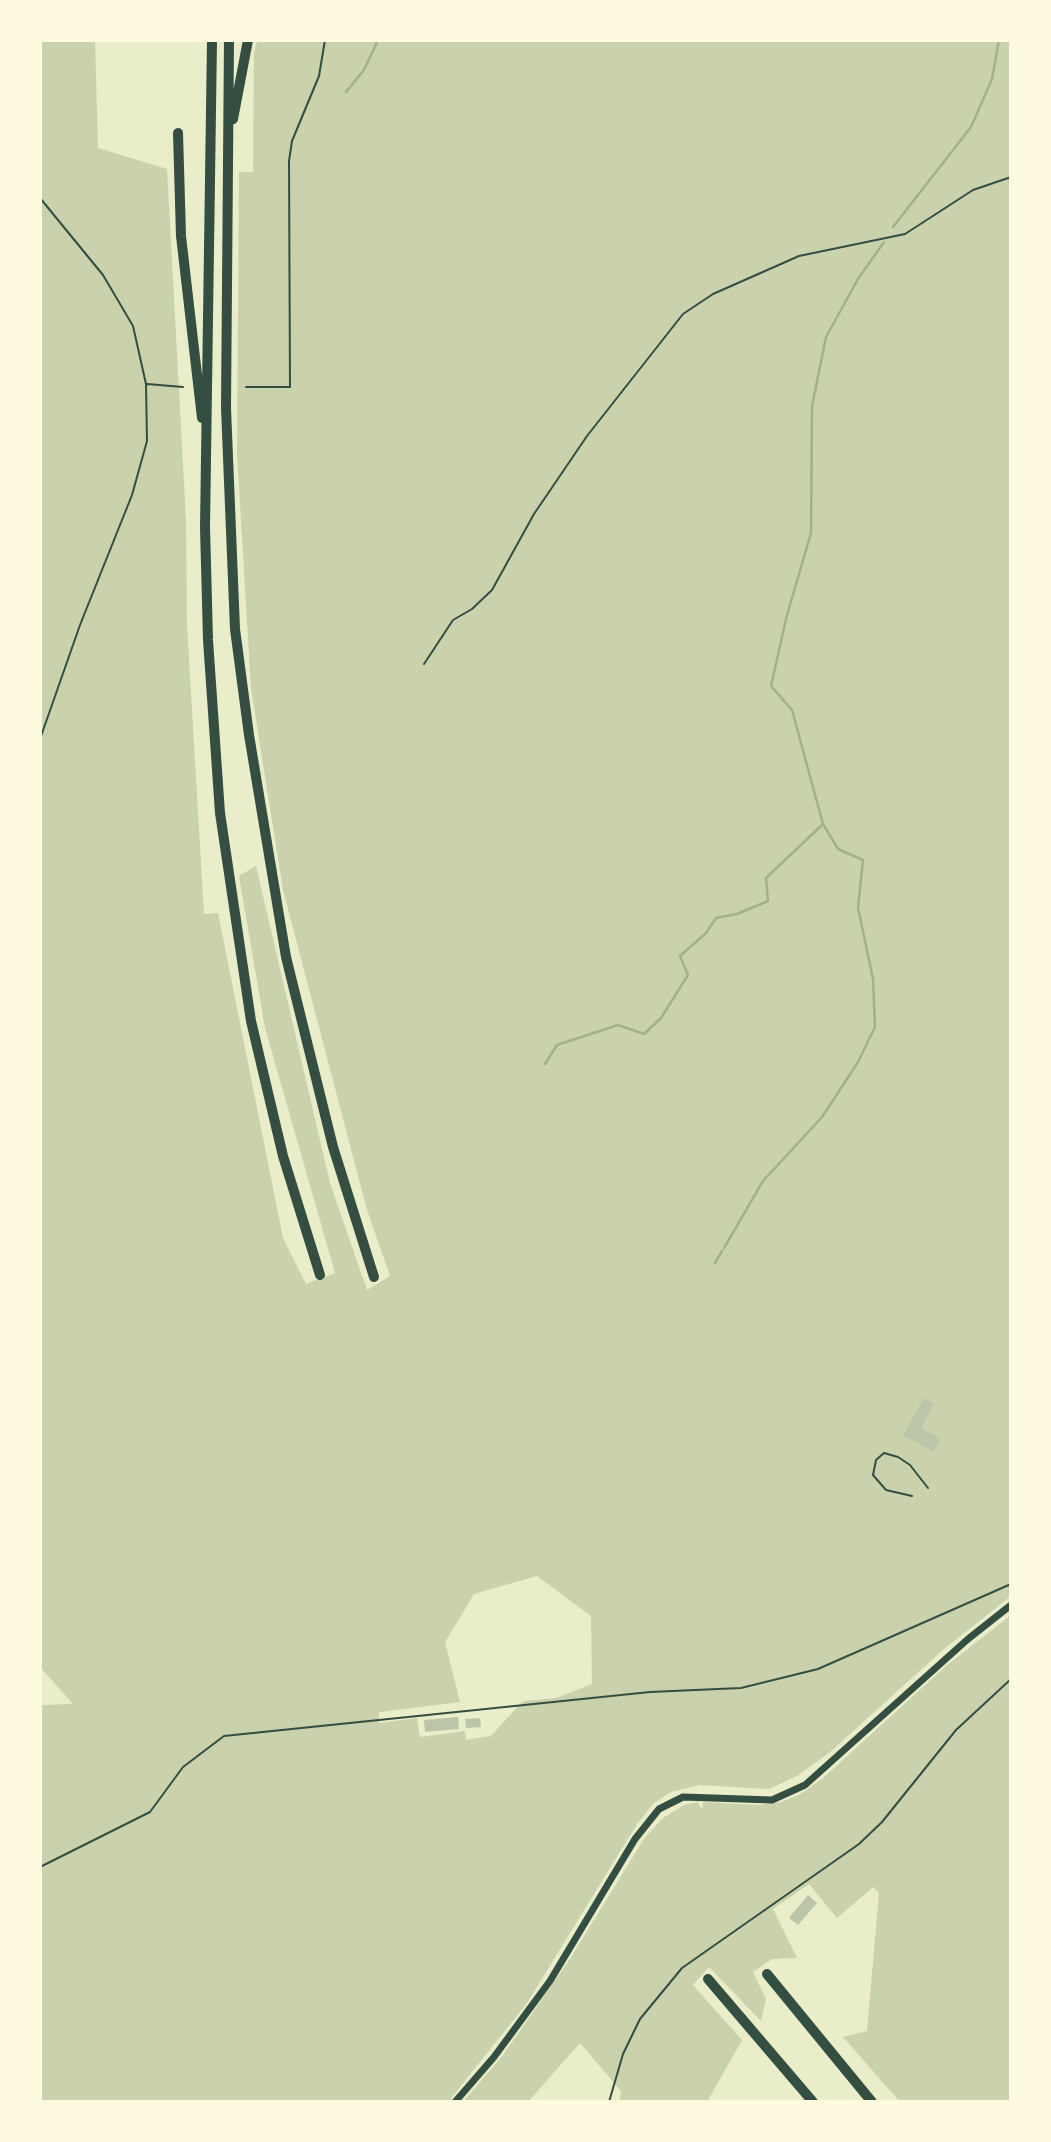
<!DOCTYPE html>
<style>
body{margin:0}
#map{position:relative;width:1051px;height:2142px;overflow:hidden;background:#e9edc9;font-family:Lato,sans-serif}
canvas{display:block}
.frame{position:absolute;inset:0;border:42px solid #fefae0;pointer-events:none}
</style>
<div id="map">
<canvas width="1051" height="2142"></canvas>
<div class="frame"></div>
</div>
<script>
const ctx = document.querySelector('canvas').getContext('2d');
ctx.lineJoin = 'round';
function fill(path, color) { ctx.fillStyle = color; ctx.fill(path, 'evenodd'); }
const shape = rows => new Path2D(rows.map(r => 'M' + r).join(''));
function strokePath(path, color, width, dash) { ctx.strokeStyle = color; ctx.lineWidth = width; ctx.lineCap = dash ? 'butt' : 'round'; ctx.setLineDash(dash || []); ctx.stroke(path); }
fill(shape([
 [40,40,95,40,98,148,167,169,186,520,187,625,204,914,218,913,283,1238,306,1284,335,1273,265,1028,239,876,256,866,330,1183,367,1290,390,1276,367,1210,283,890,251,688,237,454,239,172,253,172,254,55,257,40,1011,40,1011,1596,944,1649,829,1753,797,1776,769,1789,699,1785,671,1792,654,1803,637,1824,527,2003,448,2102,40,2102,40,1705,73,1704,40,1667],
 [537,1576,591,1616,592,1684,556,1698,523,1701,491,1736,466,1740,465,1731,420,1737,417,1718,379,1723,379,1712,460,1702,445,1642,474,1594],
 [1011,1615,1011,2102,900,2102,843,2037,867,2031,879,1893,873,1887,837,1918,809,1884,773,1909,797,1958,772,1959,753,1972,766,1999,761,2021,709,1967,693,1985,742,2040,707,2102,620,2102,621,2091,580,2043,528,2102,463,2102,503,2055,568,1962,644,1839,663,1818,684,1805,698,1802,702,1810,703,1802,758,1805,781,1802,799,1795,822,1779,946,1666]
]), '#cad2ad');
strokePath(shape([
 [346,92,364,70,378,40],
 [893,227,971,127,992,79,999,40],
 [545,1064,557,1045,618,1025,644,1034,661,1018,688,975,680,956,706,933,716,918,737,914,768,901,766,878,822,825],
 [724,1248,763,1181,822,1117,858,1062,875,1027,873,979,858,908,863,860,838,849,823,824,792,710,771,686,787,615,811,533,812,406,826,337,858,279,884,242],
 [715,1263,722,1251]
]), '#a3b18a', 2.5);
fill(shape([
 [924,1398,934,1404,921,1428,940,1439,933,1452,903,1435],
 [458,1717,459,1729,425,1732,424,1720],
 [480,1718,481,1727,466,1728,465,1719],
 [808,1895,817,1903,798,1925,789,1918]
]), '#bcc5a7');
strokePath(shape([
 [40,198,103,275,133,326,146,384,147,441,132,495,80,625,40,739],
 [147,384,183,387],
 [246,387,290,387,289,161,292,141,319,76,325,40],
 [424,664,453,620,472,609,492,590,534,514,587,436,683,314,713,294,799,256,905,234,973,190,1011,177],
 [912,1496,886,1490,873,1475,876,1460,884,1453,898,1457,910,1465,928,1488],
 [40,1867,150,1812,183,1767,224,1736,650,1692,741,1688,818,1669,1011,1584],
 [609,2102,623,2054,640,2019,682,1968,859,1844,882,1822,956,1730,1011,1679]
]), '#344e41', 2);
strokePath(shape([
 [455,2102,494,2057,550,1981,635,1839,659,1809,683,1797,772,1800,805,1785,968,1639,1011,1605]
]), '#344e41', 7);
strokePath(shape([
 [212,40,205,527,208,640,220,813,251,1021,283,1156,320,1275],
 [229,40,226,408,235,629,249,735,286,957,333,1147,374,1277],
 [233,119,248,40],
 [178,133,181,236,202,418],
 [767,1974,872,2102],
 [708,1979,813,2102]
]), '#344e41', 10);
</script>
